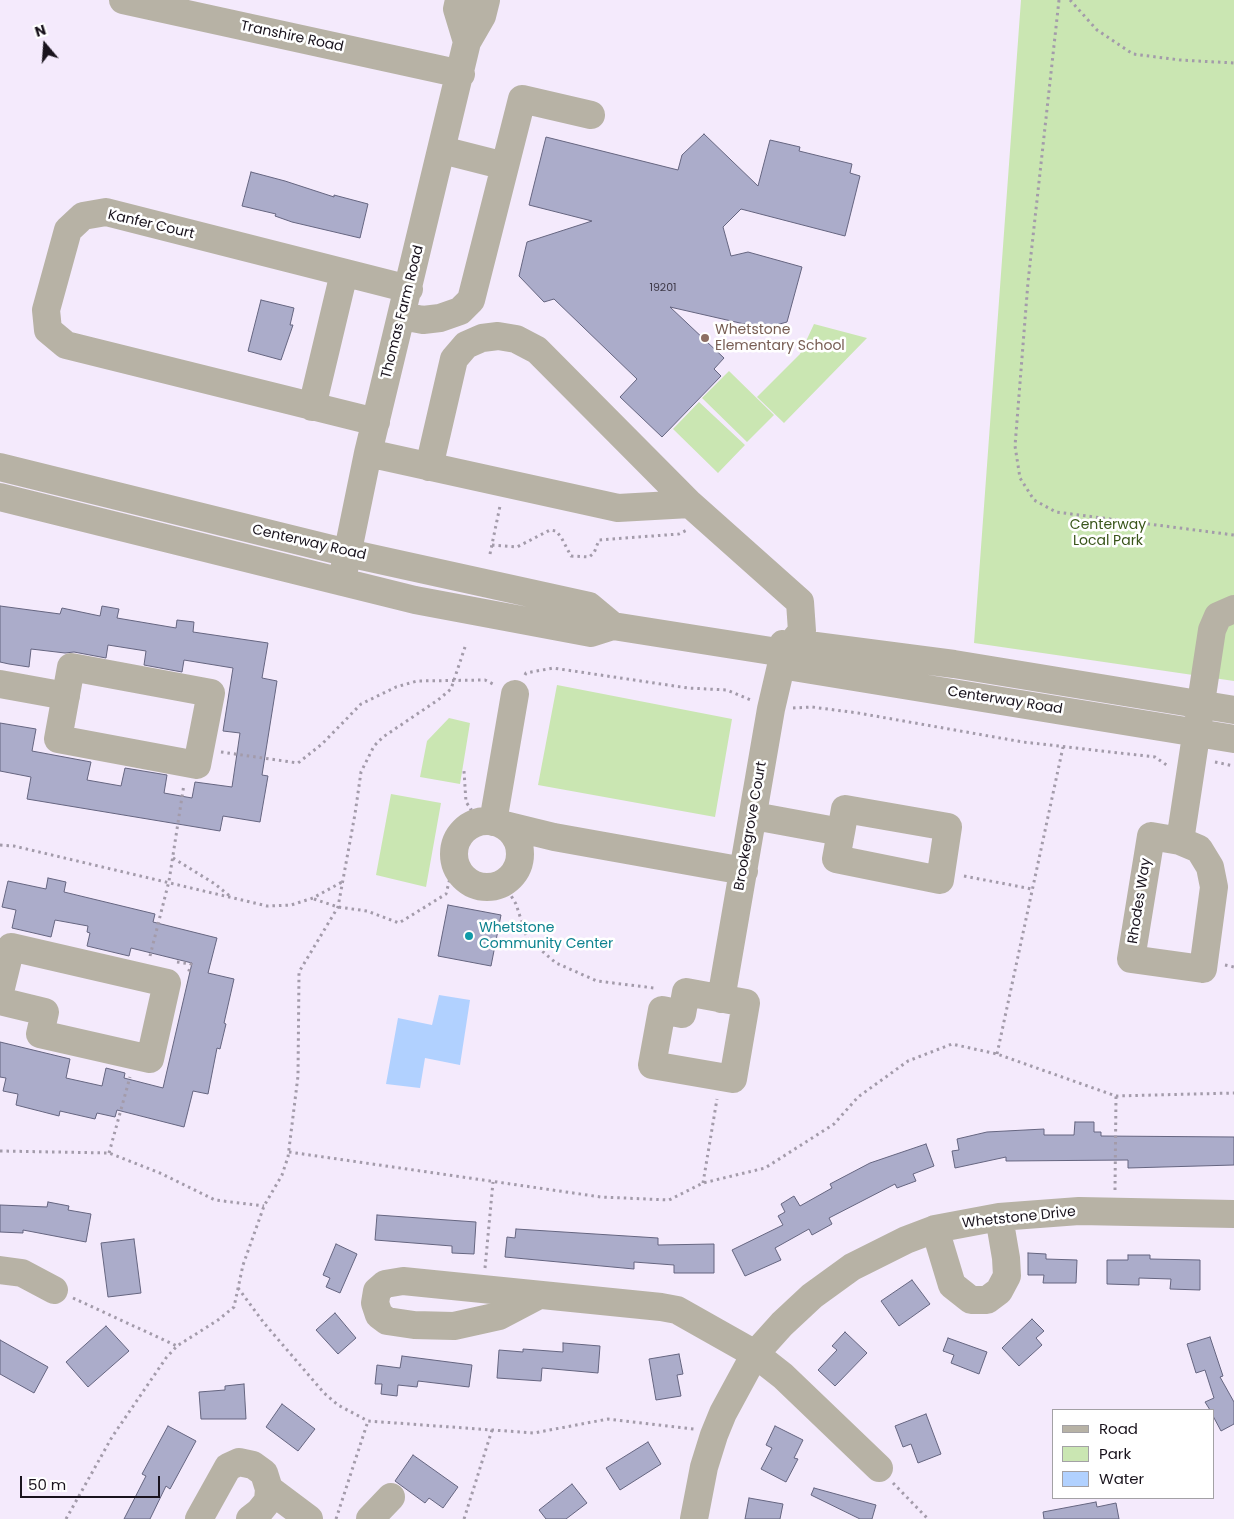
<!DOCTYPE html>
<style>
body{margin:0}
#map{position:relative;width:1234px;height:1519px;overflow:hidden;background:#f4eafc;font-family:Poppins,sans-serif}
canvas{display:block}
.legend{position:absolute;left:1052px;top:1409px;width:162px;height:90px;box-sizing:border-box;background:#fff;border:1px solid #a3a1a5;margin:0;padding:6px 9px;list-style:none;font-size:15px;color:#19131d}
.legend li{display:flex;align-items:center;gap:10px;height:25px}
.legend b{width:25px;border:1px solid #a3a1a5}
.north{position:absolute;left:20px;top:20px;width:50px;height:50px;-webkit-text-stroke:4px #fff;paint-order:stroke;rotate:342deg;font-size:14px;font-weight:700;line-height:20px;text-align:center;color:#19131d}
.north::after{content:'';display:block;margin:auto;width:18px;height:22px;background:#19131d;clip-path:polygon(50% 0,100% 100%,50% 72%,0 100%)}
.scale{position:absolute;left:20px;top:1476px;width:140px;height:22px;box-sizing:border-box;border:2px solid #19131d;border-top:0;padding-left:6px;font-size:15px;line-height:18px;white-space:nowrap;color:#19131d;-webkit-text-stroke:4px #fff;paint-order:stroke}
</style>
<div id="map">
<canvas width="1234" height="1519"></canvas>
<ul class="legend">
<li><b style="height:6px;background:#b7b2a5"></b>Road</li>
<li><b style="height:14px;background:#cae6b2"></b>Park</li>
<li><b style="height:14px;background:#b1d1ff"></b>Water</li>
</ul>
<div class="north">N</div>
<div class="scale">50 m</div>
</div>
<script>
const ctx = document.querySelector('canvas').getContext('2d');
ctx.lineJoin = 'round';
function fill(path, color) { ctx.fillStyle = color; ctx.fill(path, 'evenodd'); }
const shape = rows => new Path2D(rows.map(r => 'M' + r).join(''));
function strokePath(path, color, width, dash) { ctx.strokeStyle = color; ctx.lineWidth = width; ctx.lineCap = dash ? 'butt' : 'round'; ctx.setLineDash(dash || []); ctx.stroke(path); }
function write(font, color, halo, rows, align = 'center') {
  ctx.font = font + ' Poppins,sans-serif'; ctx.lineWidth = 5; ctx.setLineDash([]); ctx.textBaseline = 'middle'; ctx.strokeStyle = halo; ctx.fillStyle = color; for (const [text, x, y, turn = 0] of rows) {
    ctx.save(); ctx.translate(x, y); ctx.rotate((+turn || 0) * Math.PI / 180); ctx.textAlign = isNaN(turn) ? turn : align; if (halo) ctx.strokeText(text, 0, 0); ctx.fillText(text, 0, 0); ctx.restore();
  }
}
fill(shape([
 [1021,0,1234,0,1234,681,974,643],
 [814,324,867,338,784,423,757,397,800,354],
 [729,371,774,415,747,442,702,398],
 [699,402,745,445,718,473,673,429],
 [557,685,732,719,715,817,538,785],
 [449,718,470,723,460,784,420,777,427,741],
 [391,794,441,803,426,887,376,875]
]), '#cae6b2');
fill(shape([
 [439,995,470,1000,460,1065,425,1058,420,1088,386,1084,398,1018,432,1025]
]), '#b1d1ff');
const building = shape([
 [704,134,758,186,770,140,800,147,799,151,852,164,850,173,860,176,845,236,741,209,723,227,731,256,748,252,802,267,787,322,776,325,775,331,670,307,724,358,714,369,721,376,662,437,620,397,637,379,554,299,544,302,519,276,527,242,592,221,529,205,546,137,678,170,682,155,704,134],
 [251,172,285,181,334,197,334,195,368,204,360,238,292,222,275,216,276,214,242,206,251,172],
 [261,300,294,308,290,325,293,325,281,360,248,351,261,300],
 [0,606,60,614,62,608,100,616,102,606,119,609,117,618,176,628,177,620,194,622,193,632,268,643,262,678,277,681,262,775,268,776,260,822,223,816,220,831,27,799,31,777,0,771,0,723,36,729,32,751,91,762,87,780,121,786,125,768,167,775,164,793,192,798,195,782,232,787,240,733,223,731,233,668,184,660,182,672,144,665,146,651,108,645,106,658,74,652,65,653,31,649,29,667,9,664,0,662,0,606],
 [48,878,66,882,64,892,155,914,153,922,217,938,208,973,234,979,224,1023,226,1024,220,1049,217,1048,208,1094,193,1091,184,1127,117,1110,115,1117,97,1113,95,1119,60,1111,59,1116,16,1105,18,1094,3,1091,6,1078,0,1077,0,1042,70,1059,66,1078,102,1086,106,1068,125,1073,124,1078,163,1088,192,963,131,948,129,956,87,946,90,933,87,932,88,926,55,920,51,937,12,928,16,910,2,907,8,881,46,889,48,878],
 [448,905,501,915,491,966,438,956,448,905],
 [1075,1122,1094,1122,1094,1132,1101,1132,1101,1136,1234,1137,1234,1165,1128,1168,1128,1160,1006,1161,1006,1157,955,1168,952,1151,959,1150,957,1139,987,1132,1044,1129,1044,1135,1074,1135,1075,1122],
 [926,1144,934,1166,913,1174,916,1181,897,1188,895,1184,829,1218,832,1224,812,1235,809,1229,775,1248,781,1260,745,1276,732,1250,783,1225,778,1216,785,1212,781,1204,794,1196,800,1206,832,1188,830,1184,870,1163,926,1144],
 [48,1202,69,1206,68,1210,91,1214,86,1242,23,1230,23,1233,0,1232,0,1205,47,1207,48,1202],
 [377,1215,476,1222,474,1254,452,1253,452,1246,375,1240,377,1215],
 [516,1229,658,1238,658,1245,714,1244,714,1273,674,1273,674,1265,634,1262,634,1269,505,1257,507,1237,515,1238,516,1229],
 [134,1239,141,1293,108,1297,101,1243,134,1239],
 [336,1244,357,1254,340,1293,326,1287,330,1278,323,1275,336,1244],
 [1028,1253,1046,1254,1046,1259,1077,1260,1076,1283,1043,1283,1044,1275,1028,1275,1028,1253],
 [1128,1255,1150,1255,1150,1259,1200,1260,1200,1290,1170,1289,1171,1279,1139,1278,1139,1285,1107,1284,1107,1260,1128,1260,1128,1255],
 [912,1280,930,1304,899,1326,881,1301,912,1280],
 [335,1313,356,1338,338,1354,316,1330,335,1313],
 [1032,1319,1044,1331,1036,1338,1042,1345,1019,1366,1002,1348,1032,1319],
 [106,1326,129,1351,88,1387,66,1362,106,1326],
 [845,1332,867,1353,835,1386,818,1370,837,1350,832,1346,845,1332],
 [1210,1337,1223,1376,1220,1377,1234,1402,1234,1424,1221,1431,1213,1416,1213,1410,1210,1410,1205,1402,1214,1398,1205,1370,1196,1373,1187,1344,1210,1337],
 [948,1338,987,1352,979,1374,951,1363,954,1355,943,1351,948,1338],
 [0,1340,48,1367,34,1393,0,1374,0,1340],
 [563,1343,600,1346,598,1373,542,1368,541,1381,497,1378,499,1350,523,1352,523,1349,563,1352,563,1343],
 [679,1354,683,1374,677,1375,681,1396,656,1400,649,1359,679,1354],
 [402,1356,472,1365,469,1387,418,1381,417,1387,398,1385,397,1396,381,1394,382,1384,375,1384,377,1365,400,1368,402,1356],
 [244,1384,246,1419,201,1419,199,1392,225,1390,225,1386,244,1384],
 [282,1404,315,1429,298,1451,266,1427,282,1404],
 [926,1414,941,1454,918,1463,911,1444,903,1447,895,1426,926,1414],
 [168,1426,196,1441,170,1489,166,1486,150,1519,124,1519,146,1476,142,1474,168,1426],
 [775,1426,803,1440,794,1458,798,1459,786,1482,761,1469,772,1448,766,1445,775,1426],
 [648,1442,661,1464,620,1490,606,1468,648,1442],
 [413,1455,458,1487,443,1508,429,1498,425,1503,395,1481,413,1455],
 [572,1484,587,1503,566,1519,546,1519,539,1510,572,1484],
 [814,1488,876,1505,872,1519,860,1519,811,1495,814,1488],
 [749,1498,783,1504,780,1519,745,1519,749,1498],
 [1096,1502,1097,1507,1116,1503,1119,1519,1044,1519,1043,1512,1096,1502]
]);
fill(building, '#abacca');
strokePath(building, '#656580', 1);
strokePath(shape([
 [1059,0,1028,282,1015,446,1020,478,1034,500,1056,512,1234,535],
 [1070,0,1097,30,1133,54,1180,60,1234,63],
 [492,545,517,547,550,530,556,531,561,537,571,556,589,557,594,553,599,540,679,534,687,530],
 [490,554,500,506],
 [525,675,526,673,553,668,688,688,727,690,751,700],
 [793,708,812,707,858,713,1023,742,1155,757,1168,766],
 [221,752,298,763,322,744,361,704,396,687,417,681,485,680,495,685],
 [1215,762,1234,766],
 [0,845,14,846,267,906,291,905,313,898,342,882],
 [173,858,215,884,231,897],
 [964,876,1032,889],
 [450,878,467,891,481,895,494,894,507,889,516,904,527,938,556,963,597,981,654,988],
 [314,899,338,907,367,911,399,923,446,894,450,878,442,855,452,827,468,818,471,809,466,802,464,771,461,770],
 [150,956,169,881,184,784],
 [177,962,191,964,188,974],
 [1225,965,1234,967],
 [997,1054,1063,747],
 [0,1151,109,1153,160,1173,215,1200,264,1206],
 [289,1152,601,1197,669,1200,703,1183,765,1168,834,1124,858,1097,908,1061,952,1044,997,1054,1116,1096,1234,1093],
 [109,1153,130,1077],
 [703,1183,717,1099],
 [1115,1190,1116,1096],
 [485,1268,493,1182],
 [238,1288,264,1323,324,1393,338,1405,368,1421,534,1433,608,1419,694,1429],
 [73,1298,177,1346],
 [893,1483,928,1519],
 [66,1519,112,1437,166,1358,177,1346,218,1320,234,1307,243,1265,264,1206,282,1175,288,1157,298,1076,299,972,338,907,355,814,361,772,374,746,383,737,438,700,451,689,465,647],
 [336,1519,368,1421],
 [464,1519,492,1430]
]), '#a39baa', 3, [2.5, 4]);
strokePath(shape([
 [123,0,461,74],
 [459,0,457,9,467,42],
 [505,166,522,99,591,115],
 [402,316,423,320,440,318,460,311,471,300,505,166,442,150],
 [312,407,344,273],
 [376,422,66,345,48,330,46,310,68,230,83,216,106,212,409,289],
 [368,453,618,508,690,504,800,602,802,631,784,653],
 [0,467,348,553,589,606,613,626],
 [429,467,454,359,466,345,482,338,498,336,516,339,537,350,690,504],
 [0,497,415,600,591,633,613,626,784,653,808,645,954,664,1234,710],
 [344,570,368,453,467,42,482,16,486,0],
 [784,653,793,667,1234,739],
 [71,667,211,693,197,765,58,739,71,667],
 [0,684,66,696],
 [754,816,841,832,845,809,948,827,940,880,836,859,841,832],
 '454 854a33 33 0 1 1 66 0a33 33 0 1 1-66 0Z',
 [493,822,515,694],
 [501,824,554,837,744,871],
 [1180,841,1199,849,1210,867,1214,887,1203,969,1131,959,1151,836,1180,841,1212,630,1218,616,1234,609],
 [0,992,11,947,167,983,150,1059,40,1034,45,1012,0,1001],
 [686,992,746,1003,733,1079,652,1065,662,1010,682,1014,686,992],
 [721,999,771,709,784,653,783,644],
 [935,1229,952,1285,971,1300,987,1300,999,1291,1007,1276,1006,1258,999,1217],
 [0,1270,22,1273,54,1290],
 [539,1295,499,1316,454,1326,414,1325,387,1321,379,1315,375,1303,377,1291,385,1284,403,1281,661,1307,677,1310,755,1354,783,1376,879,1468],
 [269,1489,309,1519],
 [199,1519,228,1467,239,1462,253,1465,264,1473,269,1489,268,1501,259,1512,250,1519],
 [370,1519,391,1497],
 [694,1519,704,1467,714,1435,723,1413,755,1354,782,1324,812,1296,852,1267,906,1240,935,1229,999,1217,1079,1211,1234,1214]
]), '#b7b2a5', 28);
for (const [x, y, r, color] of [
 [705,338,5,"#8d6e63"],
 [469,936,5,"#0f9aa8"]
]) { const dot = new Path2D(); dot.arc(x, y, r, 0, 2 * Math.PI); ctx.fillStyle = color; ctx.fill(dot); strokePath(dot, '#fff', 2); }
write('11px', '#3e3948', null, [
 ["19201",663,288]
]);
write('14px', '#19131d', '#fff', [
 ["Transhire Road",292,37,12],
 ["Kanfer Court",151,225,13],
 ["Thomas Farm Road",403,312,-76],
 ["Centerway Road",309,543,13],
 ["Centerway Road",1005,701,9],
 ["Brookegrove Court",751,826,-80],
 ["Rhodes Way",1140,901,-81],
 ["Whetstone Drive",1019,1218,-6]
]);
write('14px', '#785e54', '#fff', [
 ["Whetstone",715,330],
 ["Elementary School",715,346]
], 'left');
write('14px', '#39551a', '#fff', [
 ["Centerway",1108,525],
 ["Local Park",1108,541]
]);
write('14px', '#0d838f', '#fff', [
 ["Whetstone",479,928],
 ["Community Center",479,944]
], 'left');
</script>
